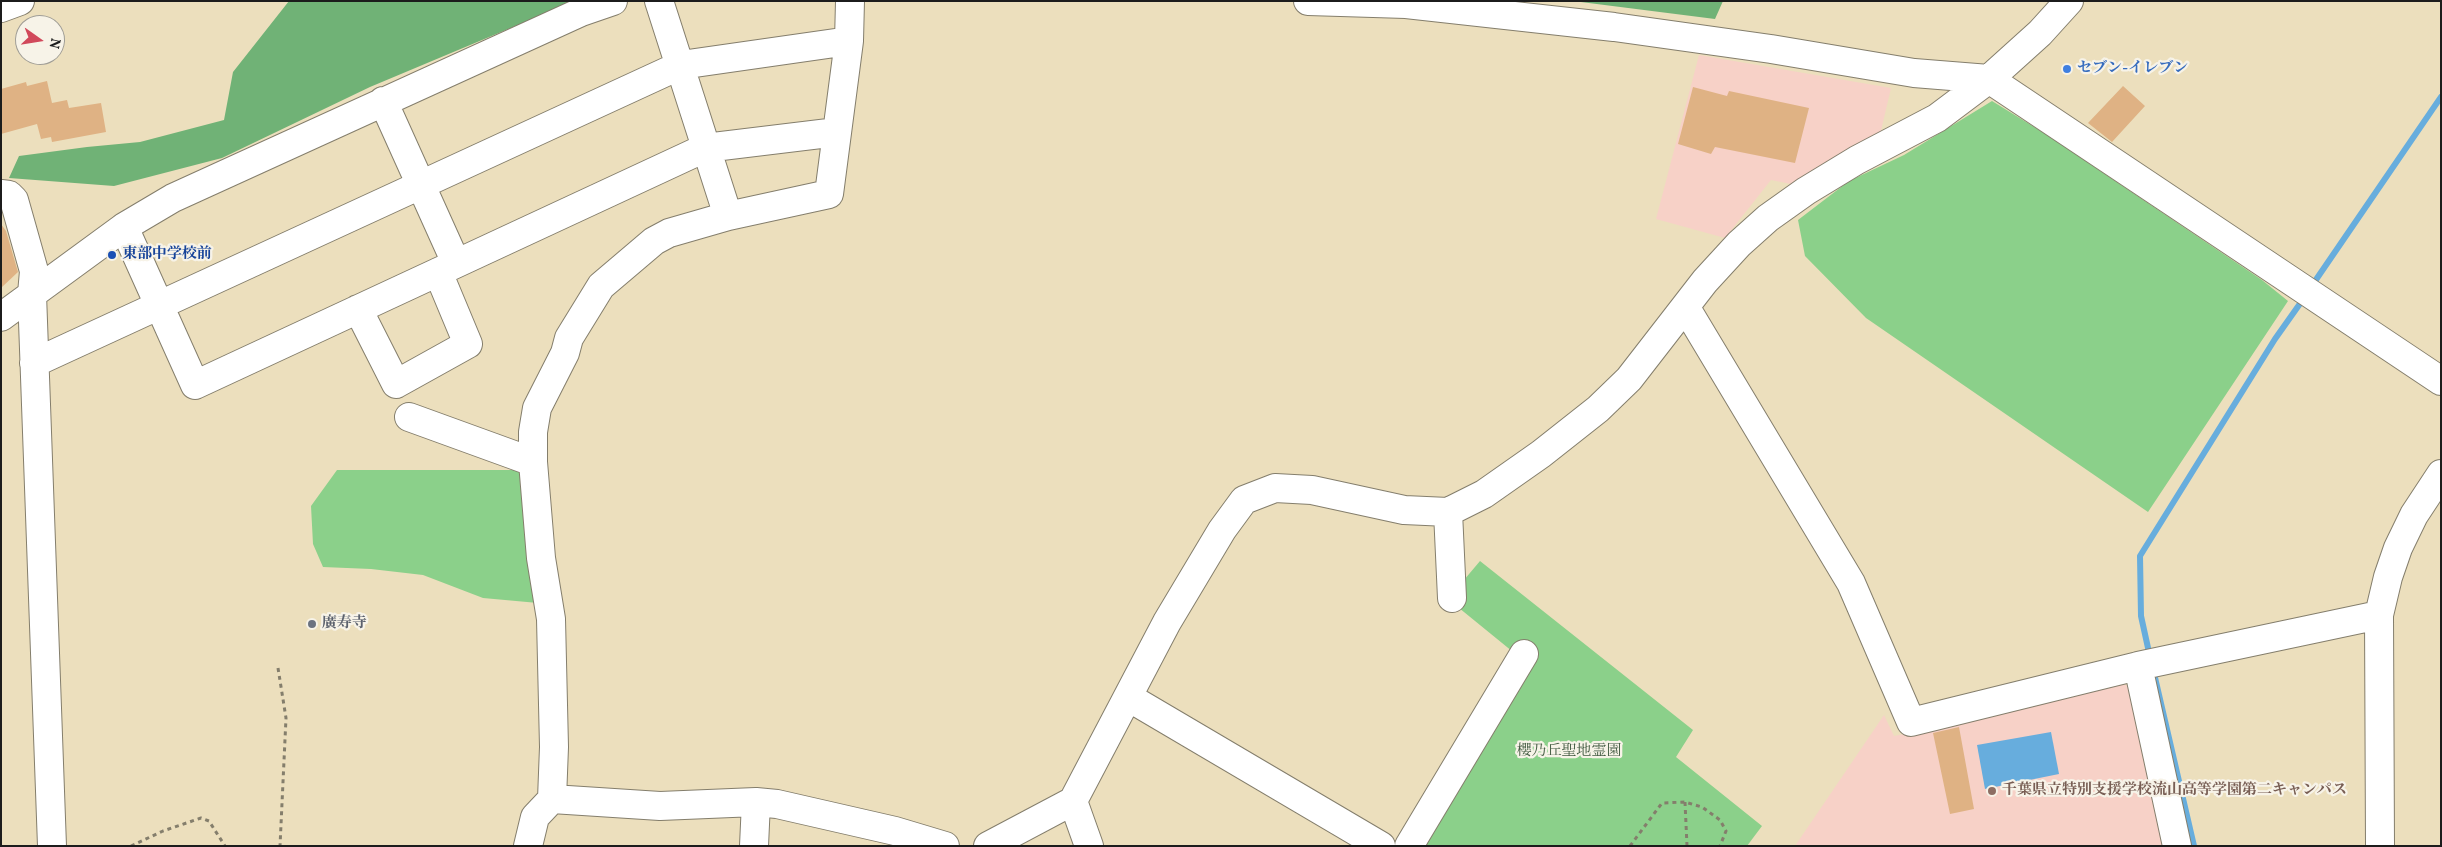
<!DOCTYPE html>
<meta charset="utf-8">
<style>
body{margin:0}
#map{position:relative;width:2442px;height:847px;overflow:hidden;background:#ecdfbd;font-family:Vollkorn,serif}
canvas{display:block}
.frame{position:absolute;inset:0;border:2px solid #1c1c1c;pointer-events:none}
.north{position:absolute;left:15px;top:15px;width:50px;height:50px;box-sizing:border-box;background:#f7f3e8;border:1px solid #9f9d96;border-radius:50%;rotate:103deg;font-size:14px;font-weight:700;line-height:20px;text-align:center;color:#1c1c1c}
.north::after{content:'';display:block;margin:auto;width:18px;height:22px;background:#d1495b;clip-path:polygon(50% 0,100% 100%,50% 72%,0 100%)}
</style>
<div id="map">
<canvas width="2442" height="847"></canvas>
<div class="frame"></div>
<div class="north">N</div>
</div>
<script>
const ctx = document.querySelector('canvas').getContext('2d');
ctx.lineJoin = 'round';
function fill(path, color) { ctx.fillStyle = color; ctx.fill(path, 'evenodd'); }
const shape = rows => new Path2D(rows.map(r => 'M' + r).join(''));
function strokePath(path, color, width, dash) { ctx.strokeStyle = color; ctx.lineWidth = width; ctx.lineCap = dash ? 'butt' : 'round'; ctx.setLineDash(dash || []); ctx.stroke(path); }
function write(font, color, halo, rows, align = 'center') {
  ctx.font = font + ' Vollkorn,"Noto Serif JP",serif'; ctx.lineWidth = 4.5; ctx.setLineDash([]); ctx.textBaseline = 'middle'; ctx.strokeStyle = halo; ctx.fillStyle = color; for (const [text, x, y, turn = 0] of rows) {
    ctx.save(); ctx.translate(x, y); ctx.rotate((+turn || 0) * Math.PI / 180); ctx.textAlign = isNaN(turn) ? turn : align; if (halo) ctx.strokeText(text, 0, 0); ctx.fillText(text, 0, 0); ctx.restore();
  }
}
fill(shape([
 [1699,55,1891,88,1880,135,1796,185,1771,180,1725,238,1656,219],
 [2113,680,2128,686,2163,846,1795,846,1884,715,1894,736,1949,725]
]), '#f7d1c7');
fill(shape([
 [1992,101,2044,133,2262,280,2288,301,2148,512,1866,318,1805,256,1798,220,1849,181,1904,155],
 [337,470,525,470,538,603,483,598,423,575,371,569,323,567,313,544,311,506],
 [1480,561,1693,730,1676,757,1762,826,1747,846,1402,846,1518,656,1448,599]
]), '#8bd08a');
fill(shape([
 [289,1,575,1,370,87,222,158,114,186,9,178,19,156,87,147,140,142,224,120,233,72],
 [1573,1,1723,1,1715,19]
]), '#70b276');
fill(shape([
 [2051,732,2059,774,1985,789,1977,745]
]), '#67addd');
strokePath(shape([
 [2311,287,2441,97],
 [2150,657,2141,616,2140,556,2275,339,2304,298],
 [2153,669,2194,846]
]), '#67addd', 6);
fill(shape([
 [47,81,52,103,67,100,69,108,101,103,106,132,52,142,51,137,41,139,37,124,1,134,1,89,26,82,27,86],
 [2123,86,2145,106,2112,142,2088,123],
 [1693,87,1727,96,1729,91,1809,108,1795,163,1715,147,1711,154,1678,144],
 [1,224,6,231,18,272,1,288],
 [1959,727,1974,809,1950,814,1933,733]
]), '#dfb284');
const minor = shape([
 [659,1,728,216,829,194,849,41,850,1],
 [1308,1,1406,4,1614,27,1771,49,1914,73,1989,79,2441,381],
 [1,8,20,1],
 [383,101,456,263],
 [1,194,9,195,14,200,34,271,32,294,52,846],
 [124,227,195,385,705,148,837,132],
 [1686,308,1851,583,1911,722,2138,666,2379,615],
 [358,309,396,384,468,344,438,272],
 [1,317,124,227,173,198,581,12,613,1],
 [34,363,681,65,849,41],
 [409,417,533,462],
 [1448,512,1452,598],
 [2138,666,2177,846],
 [1128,697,1381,846],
 [552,799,660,806,756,802,777,804,895,831,945,846],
 [1073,801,1089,846],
 [528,846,535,817,552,799,554,747,551,619,541,558,533,462,533,432,537,408,565,353,569,338,601,286,654,241,669,233,728,216],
 [754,846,756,802],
 [988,846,1073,801,1167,622,1222,530,1244,500,1275,488,1312,490,1404,510,1448,512,1484,494,1541,454,1598,409,1629,379,1705,281,1739,244,1768,218,1806,191,1857,160,1937,118,1989,79,2040,33,2069,1],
 [1409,846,1524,654],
 [2380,846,2379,615,2388,577,2398,548,2414,515,2441,474]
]);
strokePath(minor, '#847e6c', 30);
strokePath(shape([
 [278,668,286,718,280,846],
 [1685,802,1687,846],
 [131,846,163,831,201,818,209,821,225,846],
 [1630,846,1662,803,1685,802,1702,807,1720,820,1726,831,1720,846]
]), '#847e6c', 3, [4, 4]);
strokePath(minor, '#fff', 28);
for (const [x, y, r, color] of [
 [2067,69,5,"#3f7fe0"],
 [112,255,5,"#1a4fb4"],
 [312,624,5,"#6b7280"],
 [1992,791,5,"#8d6e63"]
]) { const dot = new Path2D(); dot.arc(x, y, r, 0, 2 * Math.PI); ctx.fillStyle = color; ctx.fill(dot); strokePath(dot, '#f7f3e8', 2); }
write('bold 15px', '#366cbe', '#f7f3e8', [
 ["セブン-イレブン",2077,69]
], 'left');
write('bold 15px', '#164399', '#f7f3e8', [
 ["東部中学校前",122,255]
], 'left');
write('bold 15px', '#5b616d', '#f7f3e8', [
 ["廣寿寺",322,624]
], 'left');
write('15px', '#435b42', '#f7f3e8', [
 ["櫻乃丘聖地霊園",1569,752]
]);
write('bold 15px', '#785e54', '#f7f3e8', [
 ["千葉県立特別支援学校流山高等学園第二キャンパス",2002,791]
], 'left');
</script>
